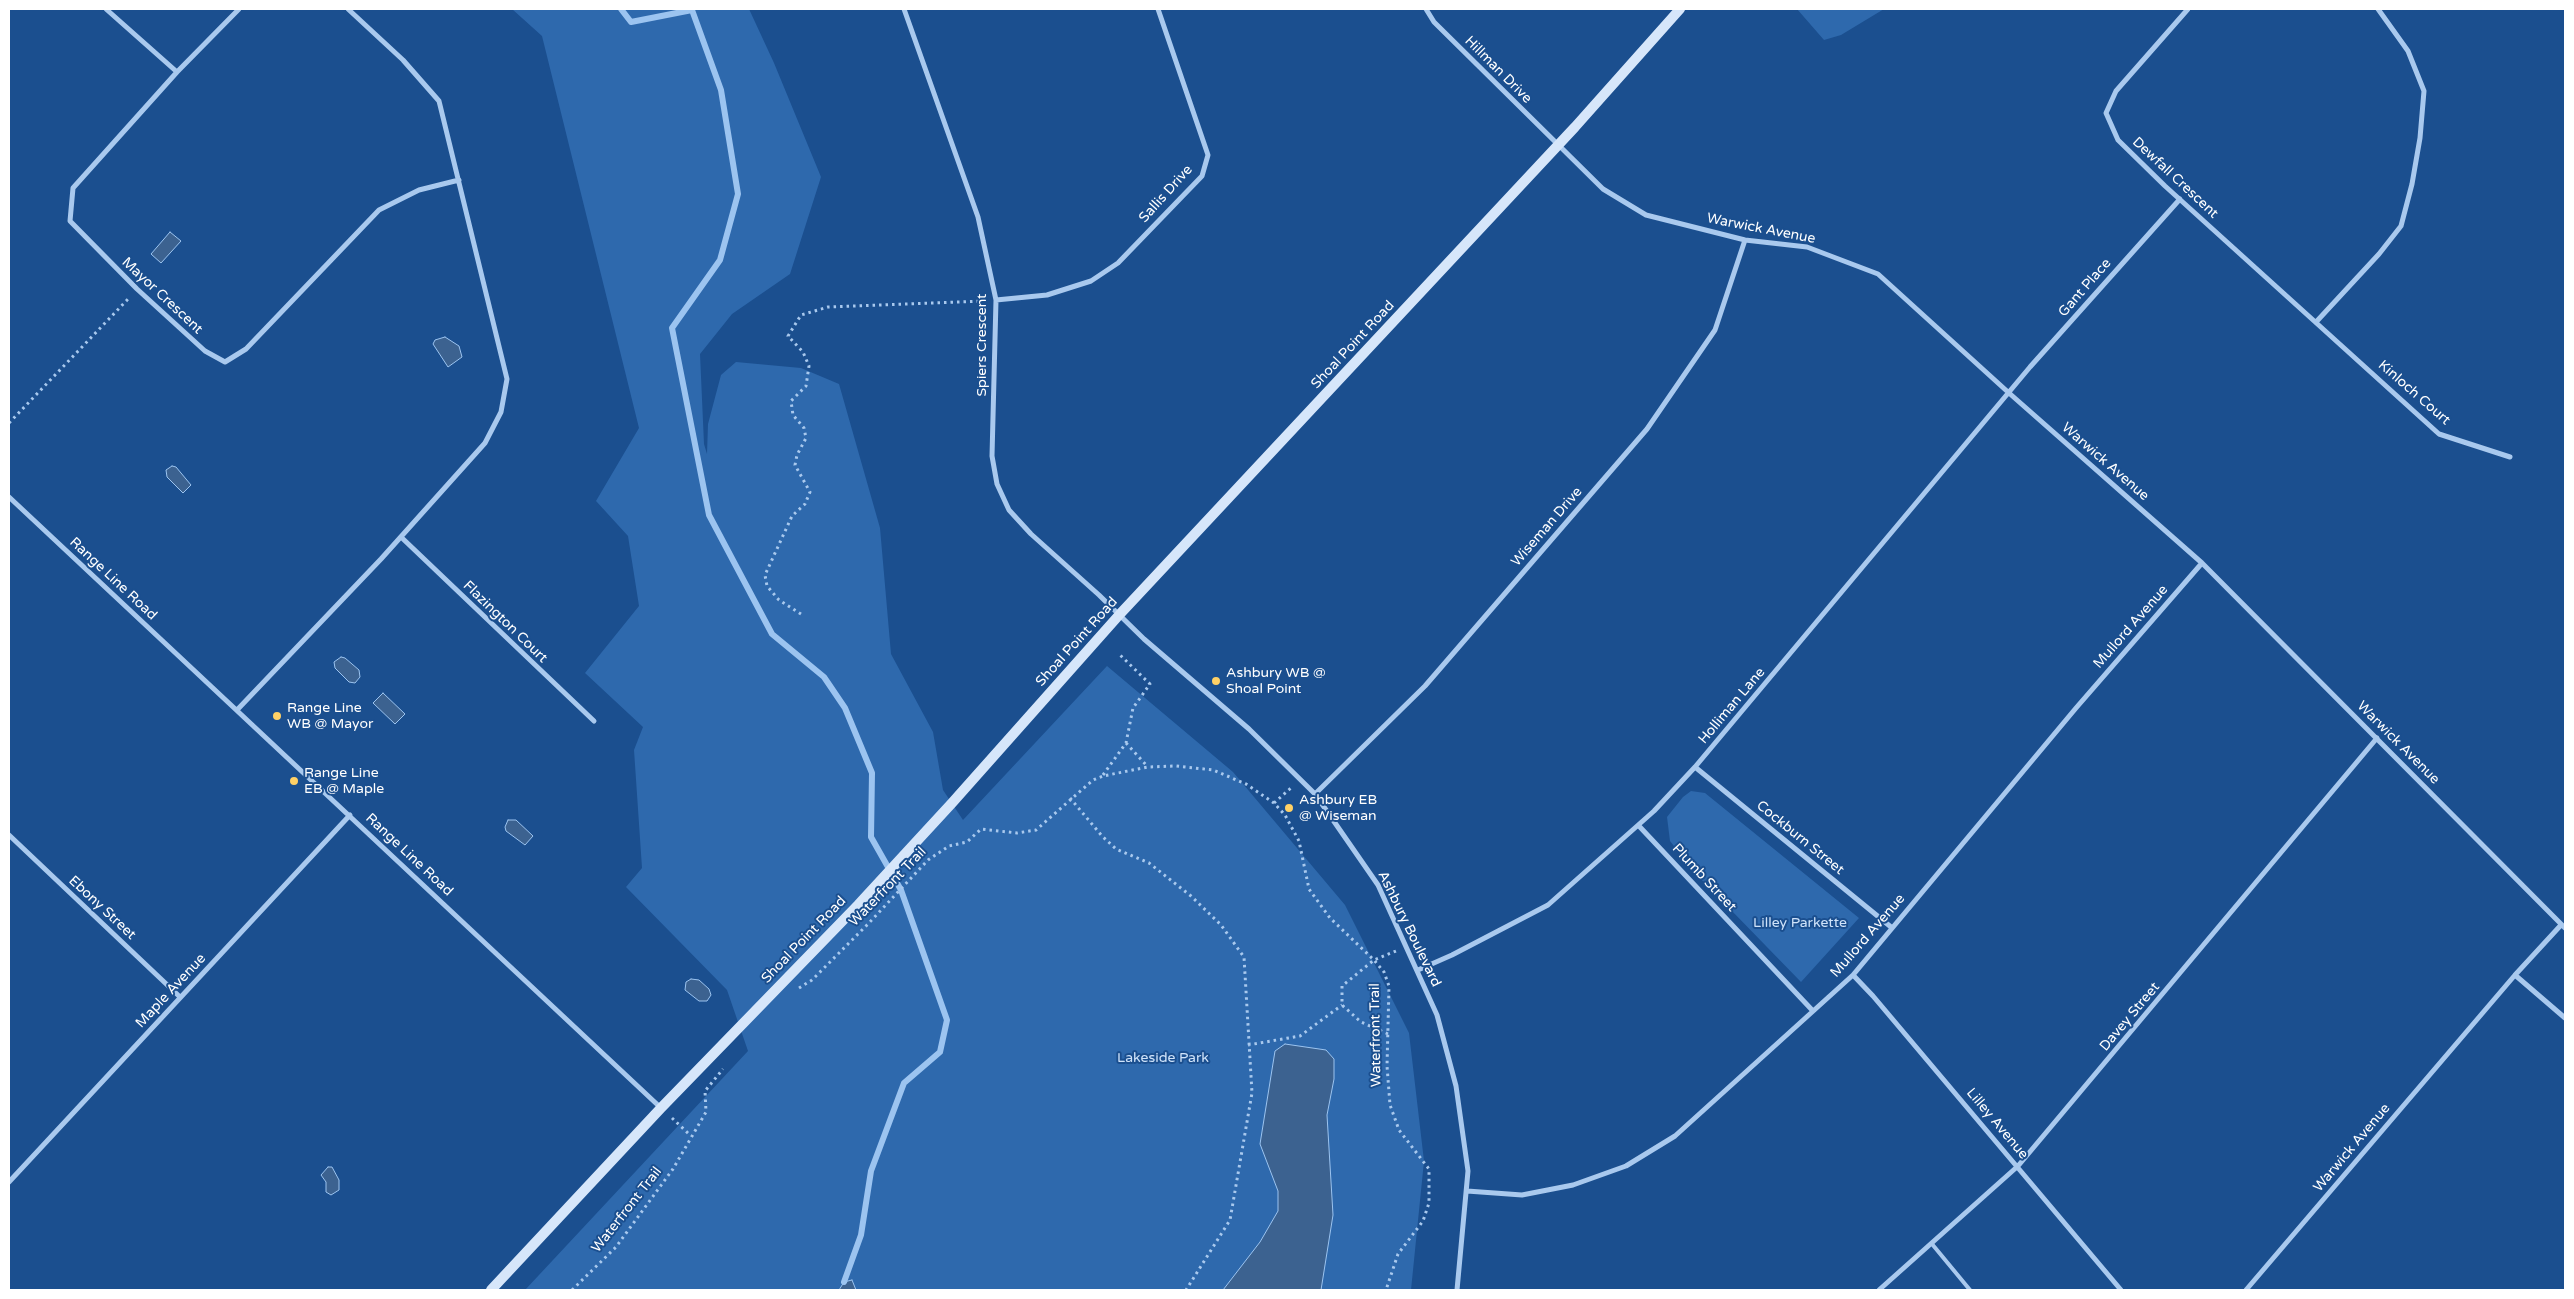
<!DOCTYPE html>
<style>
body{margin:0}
#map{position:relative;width:2574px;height:1299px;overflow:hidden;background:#1b4f8f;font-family:"Varela Round",sans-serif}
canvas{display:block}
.frame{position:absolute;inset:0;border:10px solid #fff;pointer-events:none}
</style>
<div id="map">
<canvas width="2574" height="1299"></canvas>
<div class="frame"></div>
</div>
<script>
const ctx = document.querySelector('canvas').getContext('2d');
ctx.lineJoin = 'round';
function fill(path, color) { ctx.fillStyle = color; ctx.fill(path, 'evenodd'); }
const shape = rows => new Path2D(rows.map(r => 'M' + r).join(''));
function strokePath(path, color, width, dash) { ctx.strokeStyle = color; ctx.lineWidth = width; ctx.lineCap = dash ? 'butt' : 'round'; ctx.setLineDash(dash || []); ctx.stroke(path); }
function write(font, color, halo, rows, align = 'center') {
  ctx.font = font + ' "Varela Round",sans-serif'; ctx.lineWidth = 4; ctx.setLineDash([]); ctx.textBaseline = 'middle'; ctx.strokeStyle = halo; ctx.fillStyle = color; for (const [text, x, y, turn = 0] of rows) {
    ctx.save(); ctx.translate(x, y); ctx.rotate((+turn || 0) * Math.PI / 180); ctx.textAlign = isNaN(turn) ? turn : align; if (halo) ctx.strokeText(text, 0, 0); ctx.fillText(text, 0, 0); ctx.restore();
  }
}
fill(shape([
 [512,9,749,9,774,63,821,177,790,274,732,314,700,354,704,444,707,454,708,424,721,375,736,362,801,368,839,384,880,528,891,654,933,732,943,790,963,820,1107,666,1233,772,1345,905,1409,1033,1424,1161,1411,1290,525,1290,748,1051,727,990,626,887,642,868,634,750,643,727,585,673,639,606,628,536,596,501,639,428,542,36],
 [1797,9,1884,9,1841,35,1824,40],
 [1691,791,1705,793,1859,918,1801,982,1695,873,1670,841,1667,817,1683,797]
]), '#2e69ad');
const water = shape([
 [170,232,181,241,161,263,151,254,170,232],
 [445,337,459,346,462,357,448,367,433,344,435,340,445,337],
 [172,466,176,467,191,485,183,493,167,477,166,470,172,466],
 [341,657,345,658,359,670,360,677,355,683,349,682,335,668,334,662,341,657],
 [383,693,405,714,395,724,373,703,383,693],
 [508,820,516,820,533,836,525,845,506,831,505,827,508,820],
 [691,979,699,980,709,989,711,995,707,1001,699,1001,685,990,686,982,691,979],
 [1285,1044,1326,1050,1334,1059,1334,1079,1327,1115,1333,1215,1321,1290,1223,1290,1260,1242,1278,1211,1278,1191,1260,1144,1275,1051,1285,1044],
 [328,1167,332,1167,339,1180,339,1190,331,1195,326,1192,326,1182,321,1175,328,1167],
 [852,1280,856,1290,839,1290,844,1282,852,1280]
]);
fill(water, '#3c6290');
strokePath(water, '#9cc4f0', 1);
strokePath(shape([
 [621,9,631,22,692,10,721,90,738,194,720,260,672,328,709,515,772,634,824,677,845,708,872,773,871,837,901,890,947,1020,940,1052,904,1083,871,1171,861,1235,844,1282]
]), '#9cc4f0', 6);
strokePath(shape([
 [9,423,130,297],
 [801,614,779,600,767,586,765,575,792,516,805,504,810,492,795,465,797,455,806,438,804,428,793,415,791,401,806,386,809,366,803,352,788,336,801,315,828,307,985,301],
 [1126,743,1148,767],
 [1103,775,1126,743,1133,708,1150,684,1118,653],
 [1070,798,1102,836,1116,849,1149,863,1191,896,1221,925,1244,957,1252,1093,1230,1220,1186,1290],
 [1274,803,1292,787],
 [799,988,812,980,868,924,928,860,949,846,967,842,981,829,1017,833,1036,830,1093,780,1103,776,1148,767,1176,766,1213,770,1246,784,1274,803,1285,815,1299,841,1309,889,1330,918,1374,960,1384,972,1389,986,1387,1066,1390,1105,1399,1130,1429,1169,1429,1203,1423,1221,1398,1254,1386,1290],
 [1388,1034,1361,1022,1342,1005,1342,986,1374,960,1396,951],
 [1248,1045,1300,1036,1342,1005],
 [672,1118,691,1136],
 [572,1290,616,1247,673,1169,706,1112,705,1091,723,1069]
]), '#a9c9ee', 3, [2.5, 4]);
strokePath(shape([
 [1932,1244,1970,1290]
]), '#a9c9ee', 4);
strokePath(shape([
 [106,9,177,72],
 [239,9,177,72,73,188,70,221,137,289,205,351,225,362,246,349,379,210,419,190,459,180],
 [904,9,978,217,996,300,992,456,997,484,1009,510,1031,534,1099,595,1144,639,1249,729,1315,794,1378,885,1437,1015,1456,1086,1468,1171,1457,1290],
 [1426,9,1434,22,1603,189,1646,215,1745,240,1807,247,1878,274,2009,393,2202,563,2565,928],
 [2188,9,2116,91,2106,113,2118,140,2165,186,2439,434,2510,457],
 [996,300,1047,295,1091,281,1118,263,1202,176,1208,155,1158,9],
 [2317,321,2379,254,2401,226,2412,184,2420,138,2424,91,2408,51,2378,9],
 [9,497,661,1108],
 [401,537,594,721],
 [237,710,381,559,485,443,501,412,507,379,439,101,403,60,348,9],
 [1695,767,1891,927],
 [1315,794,1425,686,1647,429,1715,330,1745,240],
 [1639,826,1813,1011],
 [9,835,180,997],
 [1418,970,1452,955,1548,905,1654,811,1695,767,2030,367,2180,199],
 [1853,975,1873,996,2121,1290],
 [2515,975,2565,1018],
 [9,1182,350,815],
 [1467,1191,1522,1195,1573,1185,1626,1166,1675,1136,1853,975,2076,708,2202,563],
 [1879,1290,2018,1166,2377,738],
 [2246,1290,2515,975,2561,925]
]), '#a9c9ee', 5);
strokePath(shape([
 [491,1290,661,1108,858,905,952,803,1120,614,1575,127,1680,9]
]), '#d6e6fa', 10);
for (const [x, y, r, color] of [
 [1216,681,5,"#ffd166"],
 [277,716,5,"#ffd166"],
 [294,781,5,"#ffd166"],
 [1289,808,5,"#ffd166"]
]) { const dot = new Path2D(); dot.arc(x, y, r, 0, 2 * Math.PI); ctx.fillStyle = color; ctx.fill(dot); strokePath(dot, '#1b4f8f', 2); }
write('14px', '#fff', '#1b4f8f', [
 ["Hillman Drive",1498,70,45],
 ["Dewfall Crescent",2175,178,43],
 ["Sallis Drive",1166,194,-48],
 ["Warwick Avenue",1761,229,11],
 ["Gant Place",2085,288,-49],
 ["Mayor Crescent",162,296,43],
 ["Spiers Crescent",982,345,-90],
 ["Shoal Point Road",1353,345,-47],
 ["Kinloch Court",2414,393,41],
 ["Warwick Avenue",2105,462,41],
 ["Wiseman Drive",1547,527,-49],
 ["Range Line Road",113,579,43],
 ["Flazington Court",505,622,44],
 ["Mullord Avenue",2131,627,-49],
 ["Shoal Point Road",1077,642,-48],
 ["Holliman Lane",1732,706,-50],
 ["Warwick Avenue",2398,743,45],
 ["Cockburn Street",1800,838,39],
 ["Range Line Road",409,855,43],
 ["Plumb Street",1704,878,47],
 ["Waterfront Trail",888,887,-46],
 ["Ebony Street",102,908,43],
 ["Ashbury Boulevard",1409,929,64],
 ["Mullord Avenue",1868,936,-49],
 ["Shoal Point Road",804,940,-46],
 ["Maple Avenue",171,991,-47],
 ["Davey Street",2130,1017,-50],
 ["Waterfront Trail",1376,1035,-91],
 ["Lilley Avenue",1997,1124,50],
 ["Warwick Avenue",2352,1148,-50],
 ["Waterfront Trail",627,1210,-52]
]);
write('14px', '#fff', '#1b4f8f', [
 ["Ashbury WB @",1226,673],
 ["Shoal Point",1226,689],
 ["Range Line",287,708],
 ["WB @ Mayor",287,724],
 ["Range Line",304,773],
 ["EB @ Maple",304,789],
 ["Ashbury EB",1299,800],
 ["@ Wiseman",1299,816]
], 'left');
write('14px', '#cfe3fa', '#1b4f8f', [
 ["Lilley Parkette",1800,923],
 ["Lakeside Park",1163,1058]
]);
</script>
